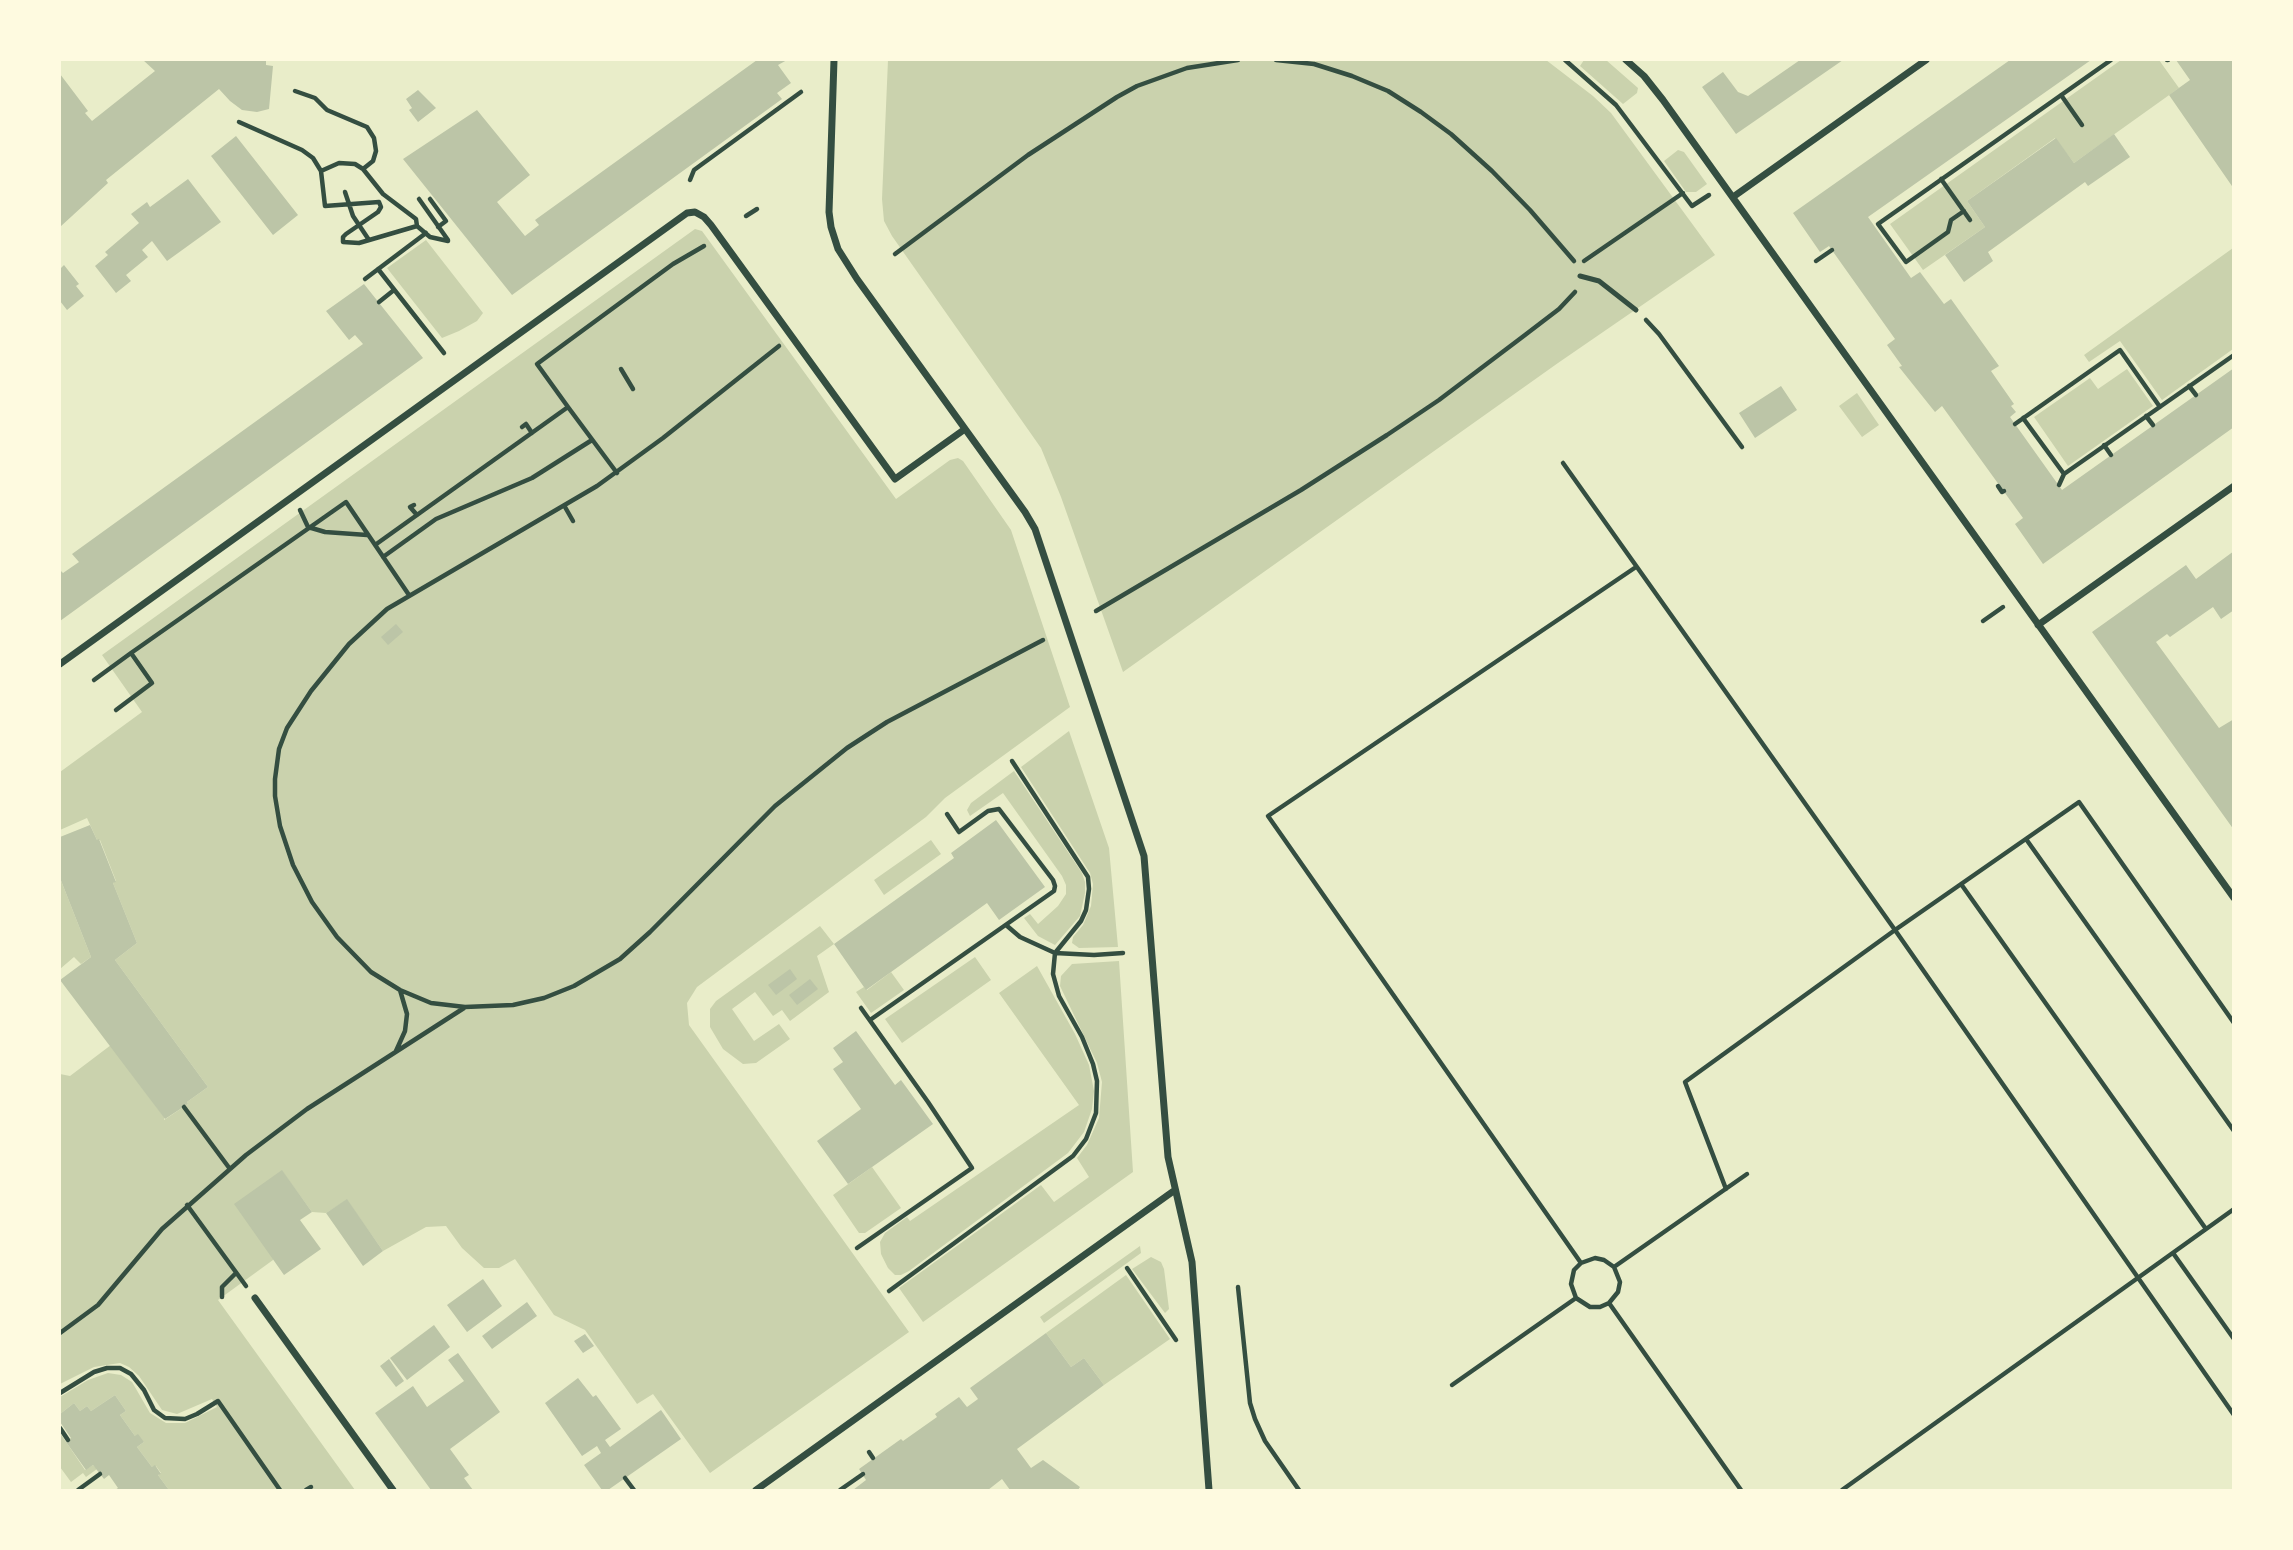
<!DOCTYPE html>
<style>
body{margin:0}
#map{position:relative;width:2293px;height:1550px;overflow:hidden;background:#e9edc9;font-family:"Public Sans",sans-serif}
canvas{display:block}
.frame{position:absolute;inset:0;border:61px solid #fefae0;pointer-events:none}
</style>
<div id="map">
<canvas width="2293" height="1550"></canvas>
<div class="frame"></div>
</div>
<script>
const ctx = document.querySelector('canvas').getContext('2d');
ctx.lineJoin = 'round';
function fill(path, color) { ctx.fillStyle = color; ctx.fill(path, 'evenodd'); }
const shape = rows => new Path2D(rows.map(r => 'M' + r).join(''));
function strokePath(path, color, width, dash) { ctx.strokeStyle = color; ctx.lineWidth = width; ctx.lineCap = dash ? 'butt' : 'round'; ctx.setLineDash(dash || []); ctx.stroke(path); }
fill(shape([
 [888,60,1546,60,1593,96,1611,113,1715,255,1558,363,1123,672,1061,497,1041,448,892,236,884,221,882,199],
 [1584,60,1606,60,1638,88,1637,93,1623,104,1580,66],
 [2121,60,2159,60,2179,88,2074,163,2055,138,1967,201,1985,227,1923,270,1890,224],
 [1678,150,1684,152,1707,184,1696,192,1686,192,1664,161],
 [695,229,702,231,710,242,896,499,950,460,958,458,963,461,1011,530,1070,707,945,798,926,817,697,987,687,1003,689,1025,909,1332,710,1473,653,1394,637,1404,585,1330,554,1315,515,1259,499,1268,484,1268,462,1248,446,1226,426,1227,383,1251,347,1200,326,1213,312,1212,282,1171,273,1260,218,1300,355,1490,169,1490,158,1475,161,1473,156,1466,152,1467,137,1447,144,1442,135,1436,120,1415,126,1411,115,1395,91,1411,87,1406,80,1411,74,1403,60,1414,60,1397,88,1380,108,1373,121,1375,132,1382,150,1413,166,1423,185,1423,217,1407,212,1399,177,1414,162,1410,139,1376,129,1367,120,1363,94,1367,60,1384,60,1074,70,1076,111,1045,164,1117,164,1120,188,1104,187,1102,208,1087,115,960,137,943,113,883,116,881,100,840,97,840,87,818,60,830,60,772,142,712,102,655],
 [426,240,483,313,477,321,459,331,442,338,387,268],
 [2233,248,2233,349,2162,400,2120,341,2089,362,2084,355],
 [2127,369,2153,406,2068,466,2034,417,2090,378,2098,389],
 [1857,393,1879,425,1862,437,1839,406],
 [1069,731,1109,848,1118,947,1079,948,1072,943,1073,937,1083,925,1091,906,1093,884,1090,873,1021,767],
 [1014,771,1082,873,1085,882,1085,893,1080,916,1055,945,1038,936,1024,918,1030,914,1038,924,1058,906,1066,894,1066,885,1062,876,1003,793,970,816,967,810,971,803],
 [931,840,941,854,884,895,874,880],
 [60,878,91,957,81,964,74,957,60,969],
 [820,926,834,944,817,956,829,992,790,1021,782,1010,773,1016,755,992,732,1009,754,1041,779,1024,790,1039,756,1063,743,1064,723,1049,710,1027,710,1009,716,1001],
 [975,957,991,980,902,1043,885,1019],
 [1119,961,1133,1172,923,1322,899,1288,1041,1185,1054,1202,1089,1177,1077,1158,1087,1145,1099,1118,1102,1082,1097,1063,1060,986,1061,976,1072,964],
 [1037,966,1075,1034,1089,1065,1094,1091,1092,1109,1084,1132,1068,1153,909,1271,901,1275,895,1275,888,1268,881,1254,880,1242,885,1233,907,1217,910,1221,1079,1105,999,993],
 [891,972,904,990,871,1013,856,992,864,987,867,990],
 [872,1167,901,1208,865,1233,859,1233,833,1195],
 [1140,1246,1141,1253,1044,1323,1040,1317],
 [1151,1257,1161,1262,1164,1269,1169,1309,1165,1313,1132,1269],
 [1126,1275,1170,1339,1104,1385,1084,1358,1071,1367,1046,1333],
 [60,1433,85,1470,93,1465,97,1469,86,1477,83,1473,71,1482,60,1467]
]), '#cad2ad');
fill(shape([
 [143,60,266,60,266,65,273,66,269,109,257,112,242,110,230,101,219,89,106,180,108,183,60,227,60,74,88,111,85,113,92,121,155,71],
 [757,60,787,60,778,65,791,83,777,93,782,99,512,295,403,159,477,110,530,175,497,202,525,236,539,225,535,220],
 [1800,60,1843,60,1736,134,1702,87,1723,72,1738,92,1748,96],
 [2010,60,2091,60,1868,217,1911,278,1920,272,1944,304,1951,299,1999,366,1991,371,2014,404,2011,406,2016,412,2010,417,2062,490,2234,368,2234,427,2043,564,2015,524,2023,518,1942,406,1935,412,1899,367,1902,366,1887,345,1895,339,1829,246,1820,252,1793,213],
 [2176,60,2234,60,2234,189,2169,95,2190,80],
 [418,90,436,108,418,122,409,110,412,108,406,99],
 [2114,134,2130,157,2088,186,2085,182,1988,252,1993,261,1964,282,1945,255,1985,227,1967,201,2056,138,2074,163],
 [236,136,298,215,273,235,211,156],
 [188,179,221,222,167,261,152,241,142,250,148,257,126,275,131,281,116,293,95,266,108,255,105,252,139,223,131,214,147,202,150,207],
 [64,265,79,284,76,286,84,296,67,310,60,301,60,269],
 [364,284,423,358,60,621,60,570,63,573,79,562,72,554,363,344,355,335,349,340,326,311],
 [1781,386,1797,410,1755,438,1739,413],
 [2234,551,2234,610,2221,619,2213,607,2170,637,2167,634,2156,642,2219,728,2234,719,2234,830,2092,632,2186,565,2196,579],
 [396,624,403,632,388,645,381,637],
 [996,820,1045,887,999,920,987,903,866,990,834,944,954,858,951,853],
 [90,825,97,840,99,839,116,882,113,883,137,943,115,960,208,1087,187,1102,188,1104,165,1119,60,980,91,957,60,878,60,837],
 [790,969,797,979,776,995,768,985],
 [810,979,818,989,797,1005,789,995],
 [856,1031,895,1085,901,1080,933,1124,848,1184,817,1141,861,1109,833,1069,843,1062,833,1048],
 [282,1170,312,1212,300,1220,321,1249,284,1275,234,1204],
 [347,1199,383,1251,363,1266,326,1213],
 [483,1279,502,1306,467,1332,447,1305],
 [527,1302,537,1316,492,1349,482,1336],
 [434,1325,450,1347,407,1380,390,1358],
 [1046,1333,1071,1367,1084,1358,1104,1385,1017,1449,1031,1468,1043,1460,1080,1487,1078,1490,1010,1490,1002,1479,988,1490,853,1490,866,1480,859,1469,901,1439,903,1441,937,1417,935,1414,959,1397,967,1407,978,1399,970,1388],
 [585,1334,594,1346,583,1353,574,1341],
 [458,1353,500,1412,450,1449,469,1475,464,1478,473,1490,431,1490,375,1413,413,1386,427,1407,464,1381,448,1360],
 [389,1359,404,1381,396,1387,380,1366],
 [578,1378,593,1397,596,1395,621,1429,605,1440,610,1447,661,1410,681,1439,608,1490,602,1490,584,1465,601,1453,597,1446,582,1456,545,1403],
 [115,1395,126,1411,120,1415,135,1436,138,1434,144,1442,137,1447,152,1467,155,1465,161,1474,158,1475,169,1490,115,1490,118,1488,109,1475,104,1479,93,1465,86,1470,66,1442,71,1438,60,1422,60,1414,74,1403,80,1411,87,1406,91,1411]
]), '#bcc5a7');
strokePath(shape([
 [1276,60,1314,64,1352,76,1388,91,1421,112,1451,134,1492,171,1530,210,1574,261],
 [1565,60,1616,105,1692,206,1709,195],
 [2167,60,2168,60],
 [295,91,315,98,327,110,367,127,374,138,376,151,373,161,363,169],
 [2061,95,2082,125],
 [239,122,302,150,313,158,321,171,325,206,379,202,381,207,378,212,346,234,343,237,343,242,359,243,417,226,430,237,448,241],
 [321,171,339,163,355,164,363,169,383,194,416,219,417,226],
 [1941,179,1970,220],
 [690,180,694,170,801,92],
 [345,192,353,216,369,240],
 [419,199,448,240],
 [430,199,446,221,438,227],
 [1964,211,1951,220,1948,232,1906,262,1878,224,2111,60],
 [746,216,757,209],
 [895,254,1028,155,1117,97,1137,86,1187,68,1238,60],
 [1584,261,1683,193],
 [1816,261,1832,250],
 [378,269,444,353],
 [365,279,426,233],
 [379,302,394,290],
 [1646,320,1659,334,1742,447],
 [779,346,663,438,597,486,387,609,349,644,311,691,287,728,279,749,275,779,275,796,280,826,293,865,312,902,337,937,371,972,400,990,431,1003,465,1007,513,1005,544,998,574,986,620,959,650,932,775,806,847,748,887,722,1043,640],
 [621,369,633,389],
 [2189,386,2196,395],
 [568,407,617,473],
 [2146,416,2153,425],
 [2023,418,2064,474,2234,355],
 [2015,424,2120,350,2160,407],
 [522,427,526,424,532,433],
 [2104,445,2111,455],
 [1563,463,1895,930,2234,1415],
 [2059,485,2064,474],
 [1998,486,2002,492,2004,491],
 [414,505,410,507,417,515],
 [565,507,573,521],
 [300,510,308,527,325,532,367,535],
 [375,545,568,407,537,364,673,264,704,246],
 [383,557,436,519,532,478,592,440],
 [1096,611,1301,490,1387,435,1439,400,1525,335,1559,309,1575,292],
 [1983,621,2003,607],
 [94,680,131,653],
 [116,710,152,683,131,653,346,502,409,595],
 [2026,839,2234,1131],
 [1961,884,2206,1229],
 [1006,925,1020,937,1055,953,1094,955,1123,953],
 [870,1020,1054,891,1055,886,1053,880,999,809,988,811,959,832,947,814],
 [396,1051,405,1031,407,1014,400,990],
 [184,1107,230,1169],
 [1726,1189,1685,1082,1895,930,2079,802,2234,1023],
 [187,1205,246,1286],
 [857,1248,972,1168,928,1102,861,1008],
 [2173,1253,2234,1339],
 [1581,1263,1574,1270,1571,1284,1576,1298,1590,1307,1600,1307,1609,1303,1741,1490],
 [1614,1267,1747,1174],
 [1127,1268,1176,1340],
 [1238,1287,1250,1403,1255,1419,1265,1441,1299,1490],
 [889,1291,1073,1156,1086,1139,1096,1113,1097,1081,1093,1064,1082,1037,1059,996,1053,974,1055,953,1081,921,1086,910,1089,889,1088,877,1012,761],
 [222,1297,222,1287,236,1273],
 [1609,1303,1618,1292,1620,1282,1614,1267,1604,1260,1595,1258,1581,1263,1268,816,1636,567],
 [60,1333,98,1305,162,1229,246,1155,307,1109,464,1008],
 [1452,1385,1576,1298],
 [60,1393,94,1372,107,1368,120,1368,131,1374,144,1390,154,1410,165,1418,185,1419,197,1414,218,1401,280,1490],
 [60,1428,68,1440],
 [869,1452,873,1458],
 [625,1478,634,1490],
 [78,1490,100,1474],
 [306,1490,311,1487],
 [840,1490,863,1474],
 [1842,1490,2234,1209]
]), '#344e41', 4.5);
strokePath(shape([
 [1580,276,1599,281,1636,310]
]), '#344e41', 5);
strokePath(shape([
 [834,60,829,212,831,227,838,249,857,279,1025,512,1035,529,1144,856,1168,1157,1192,1262,1209,1490],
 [1626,60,1644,76,1663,100,2234,898],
 [1733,197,1926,60],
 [2038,625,2234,486],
 [60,664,687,213,695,212,704,217,711,225,895,479,965,429],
 [255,1298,393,1490],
 [756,1490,1175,1190]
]), '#344e41', 7);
</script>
